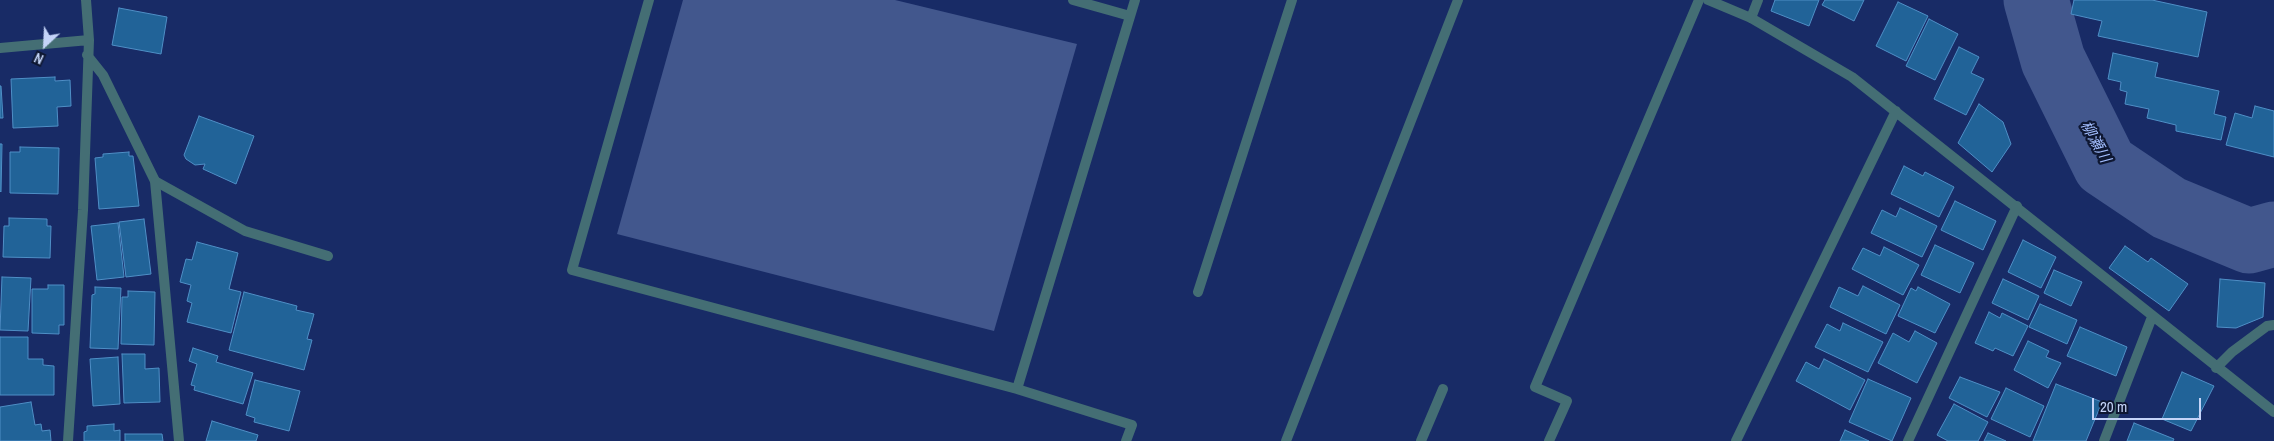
<!DOCTYPE html>
<meta charset="utf-8">
<style>
body{margin:0}
#map{position:relative;width:2274px;height:441px;overflow:hidden;background:#182b66;font-family:"Archivo Narrow",sans-serif}
canvas{display:block}
.north{position:absolute;left:20px;top:20px;width:50px;height:50px;-webkit-text-stroke:4px #0e1732;paint-order:stroke;rotate:205deg;font-size:14px;font-weight:700;line-height:20px;text-align:center;color:#c4d4f8}
.north::after{content:'';display:block;margin:auto;width:18px;height:22px;background:#c4d4f8;clip-path:polygon(50% 0,100% 100%,50% 72%,0 100%)}
.scale{position:absolute;left:2092px;top:398px;width:109px;height:22px;box-sizing:border-box;border:2px solid #c4d4f8;border-top:0;padding-left:6px;font-size:15px;line-height:18px;white-space:nowrap;color:#c4d4f8;-webkit-text-stroke:4px #0e1732;paint-order:stroke}
</style>
<div id="map">
<canvas width="2274" height="441"></canvas>
<div class="north">N</div>
<div class="scale">20 m</div>
</div>
<script>
const ctx = document.querySelector('canvas').getContext('2d');
ctx.lineJoin = 'round';
function fill(path, color) { ctx.fillStyle = color; ctx.fill(path, 'evenodd'); }
const shape = rows => new Path2D(rows.map(r => 'M' + r).join(''));
function strokePath(path, color, width, dash) { ctx.strokeStyle = color; ctx.lineWidth = width; ctx.lineCap = dash ? 'butt' : 'round'; ctx.setLineDash(dash || []); ctx.stroke(path); }
function write(font, color, halo, rows, align = 'center') {
  ctx.font = font + ' "Archivo Narrow","Noto Sans JP",sans-serif'; ctx.lineWidth = 4.5; ctx.setLineDash([]); ctx.textBaseline = 'middle'; ctx.strokeStyle = halo; ctx.fillStyle = color; for (const [text, x, y, turn = 0] of rows) {
    ctx.save(); ctx.translate(x, y); ctx.rotate((+turn || 0) * Math.PI / 180); ctx.textAlign = isNaN(turn) ? turn : align; if (halo) ctx.strokeText(text, 0, 0); ctx.fillText(text, 0, 0); ctx.restore();
  }
}
fill(shape([
 [683,0,895,0,1077,44,994,331,617,234]
]), '#42578d');
strokePath(shape([
 [2036,0,2053,60,2105,165,2169,208,2249,241,2274,234]
]), '#42578d', 65);
const building = shape([
 [1775,0,1819,0,1809,26,1771,11,1775,0],
 [1825,0,1864,0,1854,21,1822,5,1825,0],
 [2074,0,2152,0,2207,12,2198,57,2098,36,2102,21,2071,14,2074,0],
 [1898,2,1928,16,1906,61,1876,46,1898,2],
 [119,8,167,17,161,54,112,45,119,8],
 [1929,19,1958,34,1935,80,1906,66,1929,19],
 [1959,47,1979,57,1971,73,1984,79,1966,115,1934,99,1959,47],
 [2113,53,2158,63,2155,77,2219,91,2214,114,2226,117,2221,140,2176,131,2176,125,2147,118,2149,109,2125,104,2127,92,2120,90,2121,82,2108,79,2113,53],
 [55,77,55,81,70,80,71,106,57,107,58,126,13,128,11,79,55,77],
 [0,86,1,86,3,118,0,118,0,86],
 [1979,104,2003,122,2011,144,1992,172,1958,143,1979,104],
 [2255,106,2274,111,2274,157,2226,145,2235,113,2252,118,2255,106],
 [199,116,254,136,236,184,203,169,205,164,195,165,186,159,184,155,199,116],
 [0,144,2,144,1,192,0,191,0,144],
 [20,147,59,148,58,194,10,193,10,152,20,152,20,147],
 [129,152,129,156,133,156,139,206,99,209,95,158,103,157,103,154,129,152],
 [1904,166,1923,176,1925,172,1954,187,1939,217,1891,194,1904,166],
 [1955,201,1996,221,1983,250,1941,230,1955,201],
 [1900,208,1937,226,1922,257,1871,233,1882,210,1896,217,1900,208],
 [9,218,47,219,47,226,51,226,50,258,3,257,4,226,9,226,9,218],
 [144,219,151,274,126,277,119,222,144,219],
 [118,223,124,277,97,280,91,226,118,223],
 [2023,240,2056,257,2041,288,2008,272,2023,240],
 [197,242,238,253,229,289,241,292,231,333,187,322,192,303,187,301,191,285,180,282,186,259,192,260,197,242],
 [1935,245,1974,263,1960,293,1921,275,1935,245],
 [2125,246,2148,262,2151,258,2188,284,2169,311,2109,268,2125,246],
 [1884,247,1919,265,1903,295,1852,269,1863,248,1880,256,1884,247],
 [2054,270,2082,282,2071,306,2044,293,2054,270],
 [2,277,31,278,28,331,0,330,2,277],
 [2003,279,2039,296,2028,320,1992,303,2003,279],
 [2220,279,2265,283,2263,317,2236,328,2217,327,2220,279],
 [48,285,64,285,64,325,59,325,59,334,32,333,32,289,48,289,48,285],
 [1863,286,1900,305,1886,334,1830,307,1839,287,1858,296,1863,286],
 [95,287,121,288,118,349,90,348,92,295,95,294,95,287],
 [1918,287,1950,304,1935,333,1898,316,1911,288,1916,291,1918,287],
 [128,291,155,292,154,345,121,344,122,297,128,297,128,291],
 [244,292,297,306,296,310,314,314,307,339,312,340,304,370,229,350,244,292],
 [2040,304,2077,320,2067,344,2029,327,2040,304],
 [1989,312,2000,318,2002,313,2028,326,2013,356,1995,348,1993,351,1975,343,1989,312],
 [1843,323,1883,342,1868,372,1815,347,1827,324,1840,331,1843,323],
 [2080,327,2127,347,2116,376,2067,356,2080,327],
 [1915,331,1937,343,1917,383,1878,363,1893,333,1909,342,1915,331],
 [0,337,28,337,28,359,43,359,43,365,54,366,54,395,0,395,0,337],
 [2028,341,2049,351,2046,357,2061,363,2048,388,2014,370,2028,341],
 [193,348,218,356,216,362,253,373,243,404,194,390,195,386,191,385,197,364,189,361,193,348],
 [122,354,145,354,145,369,159,368,160,402,124,403,122,354],
 [118,357,120,404,93,406,90,359,118,357],
 [1824,359,1865,380,1850,410,1796,381,1806,362,1819,369,1824,359],
 [2182,372,2214,386,2191,431,2162,419,2182,372],
 [1960,377,2000,392,1987,417,1949,398,1960,377],
 [1868,379,1911,398,1892,441,1849,422,1868,379],
 [255,380,300,391,289,431,254,422,255,418,246,415,255,380],
 [2056,384,2102,402,2086,441,2033,441,2056,384],
 [2006,388,2044,406,2030,437,1991,419,2006,388],
 [31,402,35,425,41,424,42,431,50,430,51,441,0,441,0,407,31,402],
 [1954,404,1988,422,1978,441,1948,441,1937,435,1954,404],
 [212,421,258,435,256,441,206,441,212,421],
 [2134,423,2174,439,2173,441,2127,441,2134,423],
 [114,424,114,431,120,430,120,441,84,441,84,432,87,431,87,426,114,424],
 [1845,430,1869,441,1840,441,1845,430],
 [1988,433,2006,441,1984,441,1988,433],
 [125,434,162,434,163,441,125,441,125,434]
]);
fill(building, '#216398');
strokePath(building, '#4f8fc6', 1);
strokePath(shape([
 [1751,18,1758,0],
 [155,181,245,231,328,256],
 [1198,292,1292,0],
 [1421,441,1443,389],
 [1549,441,1567,401,1535,387,1699,0]
]), '#446e74', 10);
strokePath(shape([
 [649,0,572,270,1017,389],
 [1073,0,1130,16],
 [1708,0,1751,18,1852,77,2274,412],
 [0,48,89,40],
 [87,55,103,75,155,181,179,441],
 [2216,368,2232,352,2267,326,2274,325],
 [68,441,83,210,89,40,86,0],
 [1126,441,1132,425,1017,389,1135,0],
 [1286,441,1458,0],
 [1736,441,1896,111],
 [1908,441,2017,206],
 [2104,441,2152,317]
]), '#446e74', 10);
write('italic 15px', '#a2bdfd', '#0e1732', [
 ["柳瀬川",2095,142,61]
]);
</script>
